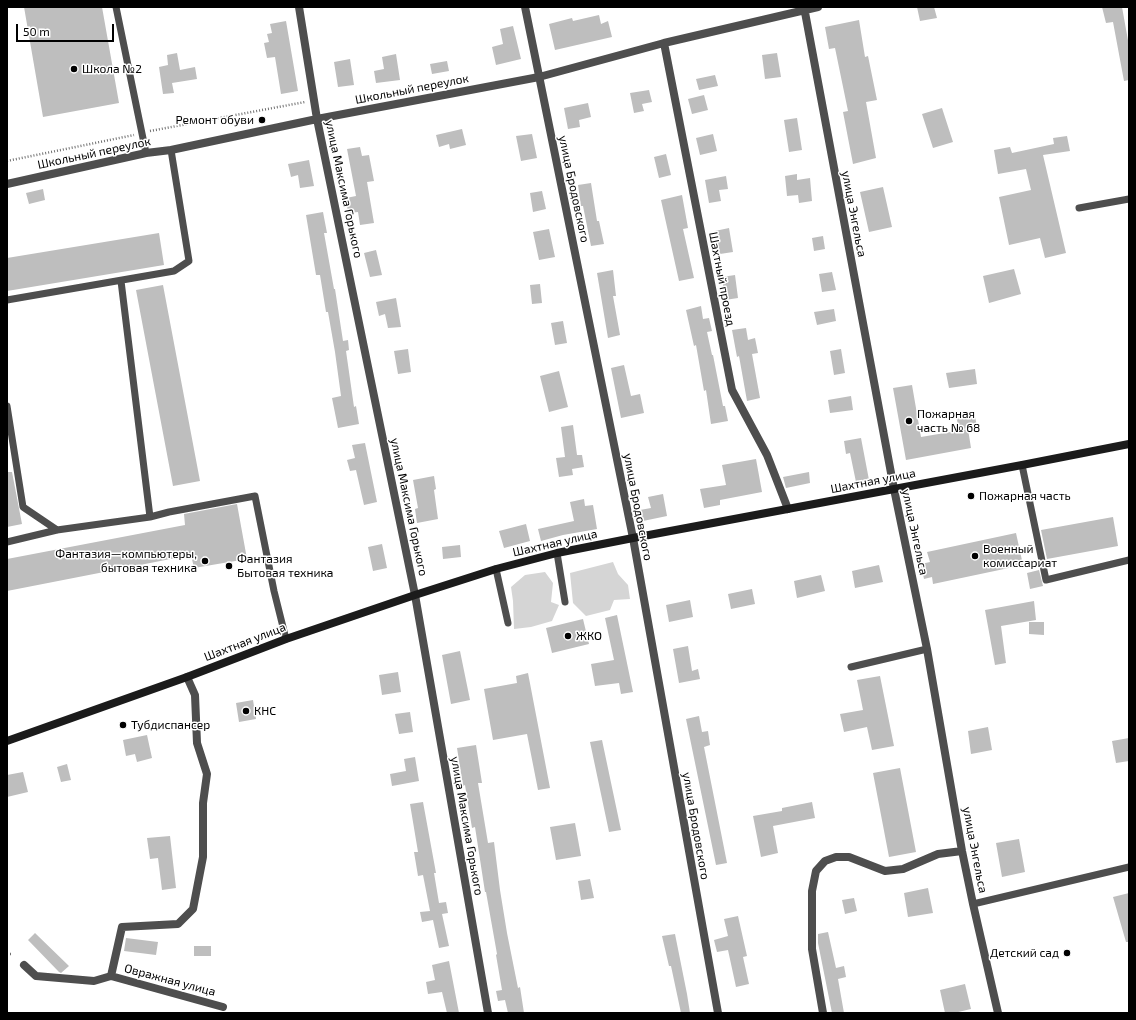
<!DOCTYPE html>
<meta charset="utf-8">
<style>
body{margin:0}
#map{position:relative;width:1136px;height:1020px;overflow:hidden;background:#fff;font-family:"Exo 2",sans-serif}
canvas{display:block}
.frame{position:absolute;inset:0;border:8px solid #000;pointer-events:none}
.scale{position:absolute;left:16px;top:24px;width:98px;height:18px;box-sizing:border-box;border:2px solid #000;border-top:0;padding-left:5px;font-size:12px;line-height:14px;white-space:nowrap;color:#000;-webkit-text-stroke:3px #fff;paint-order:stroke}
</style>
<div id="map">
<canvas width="1136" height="1020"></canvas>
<div class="frame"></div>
<div class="scale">50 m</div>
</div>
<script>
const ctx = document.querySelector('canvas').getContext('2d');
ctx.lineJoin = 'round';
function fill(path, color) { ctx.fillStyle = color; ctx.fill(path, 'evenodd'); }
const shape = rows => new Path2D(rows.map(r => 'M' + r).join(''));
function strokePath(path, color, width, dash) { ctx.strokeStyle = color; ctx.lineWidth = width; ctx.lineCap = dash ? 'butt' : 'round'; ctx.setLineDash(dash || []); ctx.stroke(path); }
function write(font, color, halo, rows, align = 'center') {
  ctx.font = font + ' "Exo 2",sans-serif'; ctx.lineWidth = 3; ctx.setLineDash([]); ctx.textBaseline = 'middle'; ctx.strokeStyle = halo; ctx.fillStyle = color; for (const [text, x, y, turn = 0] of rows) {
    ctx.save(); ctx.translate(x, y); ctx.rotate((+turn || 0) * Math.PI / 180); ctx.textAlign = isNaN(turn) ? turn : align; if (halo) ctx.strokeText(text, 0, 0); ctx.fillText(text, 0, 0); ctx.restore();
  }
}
fill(shape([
 [613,562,618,574,628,585,630,599,614,600,610,610,586,616,573,603,570,573],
 [545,572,553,583,551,602,559,605,552,621,531,627,514,629,513,601,511,587,525,575]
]), '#d5d5d5');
fill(shape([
 [24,7,102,7,119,103,43,117],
 [917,7,934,7,937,18,920,21],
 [1102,7,1122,7,1129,46,1129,80,1124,81,1113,22,1106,23],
 [599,15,601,24,608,21,612,37,555,50,549,24,572,18,573,21],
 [859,20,865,57,868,56,877,100,866,102,876,158,853,164,843,112,848,111,835,48,829,49,825,27],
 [286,21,298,91,281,94,275,57,267,58,264,43,269,42,267,34,272,33,270,24],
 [513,26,521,59,496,65,492,47,503,44,500,29],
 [177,53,180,70,195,67,197,79,172,83,174,93,163,94,159,67,168,65,167,55],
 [777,53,781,77,765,79,762,55],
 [396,54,400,80,376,83,374,71,384,69,382,57],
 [350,59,354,85,338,87,334,62],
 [447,61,449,71,432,74,430,64],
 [715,75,718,86,699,90,696,79],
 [649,90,652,102,642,104,644,111,634,113,630,93],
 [704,95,708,110,692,114,688,99],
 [588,103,591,117,579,120,580,127,568,129,564,108],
 [942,108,953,142,933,148,922,114],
 [797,118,802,150,789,152,784,120],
 [462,129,466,145,450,149,449,144,439,147,436,135],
 [532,134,537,158,521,161,516,136],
 [713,134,717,151,700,155,696,138],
 [1067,136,1070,151,1043,155,1066,253,1045,258,1040,238,1009,245,999,197,1031,190,1026,169,998,174,994,150,1010,147,1012,153,1054,144,1053,138],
 [360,147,362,156,369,155,374,181,367,182,374,223,360,225,358,212,348,213,346,198,356,196,347,149],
 [666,154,671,175,659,178,654,157],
 [309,160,314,186,300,188,298,175,291,177,288,164],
 [797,174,797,180,810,178,812,201,799,203,798,195,787,196,785,176],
 [726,176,728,189,719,190,721,201,709,203,705,180],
 [591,183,597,221,599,221,604,244,591,246,583,206,581,206,578,185],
 [883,187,892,227,869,232,860,192],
 [43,189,45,200,29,204,26,193],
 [542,191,546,209,533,212,530,193],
 [682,195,688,228,683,229,694,278,679,281,661,200],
 [323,212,327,233,324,233,334,289,335,289,343,341,348,340,349,350,346,351,354,407,356,406,359,424,338,428,332,398,341,396,335,352,328,312,326,312,320,275,316,275,306,215],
 [729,228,733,252,720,254,715,231],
 [549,229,555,257,539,260,533,232],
 [159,233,164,265,7,291,7,258],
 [823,236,825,249,814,251,812,238],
 [376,250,382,275,370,277,364,253],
 [1014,269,1021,294,989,303,983,276],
 [613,270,616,296,613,296,620,335,608,338,597,273],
 [832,272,836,290,822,292,819,274],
 [735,275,738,298,725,300,722,277],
 [540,284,542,303,532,304,530,285],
 [163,285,200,481,173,486,136,290],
 [396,298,401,327,388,328,385,314,379,316,376,302],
 [701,306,703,319,709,318,712,331,707,332,712,355,713,355,723,406,725,406,728,421,711,424,706,390,704,391,696,345,694,346,686,310],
 [834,309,836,321,817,325,814,312],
 [563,321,567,343,555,345,551,323],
 [746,328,748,340,755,338,758,353,752,354,760,398,747,401,739,356,737,357,732,330],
 [408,349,411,372,398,374,394,351],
 [841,349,845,373,834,375,830,351],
 [624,365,631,396,640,394,644,413,621,418,611,368],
 [975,369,977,384,949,388,946,373],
 [559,371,568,407,549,412,540,376],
 [912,385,921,437,968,429,971,448,906,460,893,388],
 [851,396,853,410,830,413,828,400],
 [974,412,977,426,959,430,956,415],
 [573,425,577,455,582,455,584,467,572,469,573,475,559,477,556,458,565,457,561,427],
 [861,438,869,480,856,482,850,453,846,454,844,441],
 [365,443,377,502,364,505,356,470,350,471,347,460,355,458,352,445],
 [756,459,762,492,720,500,720,505,704,508,700,489,726,485,722,465],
 [7,472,12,472,22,524,7,527],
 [809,472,810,483,786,488,783,477],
 [434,476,436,489,434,490,438,519,417,523,415,509,418,508,413,480],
 [663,494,667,516,643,521,640,510,651,508,648,497],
 [584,499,585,506,593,505,597,529,563,535,541,541,538,529,574,521,570,502],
 [237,504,247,559,194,568,191,555,7,591,7,559,185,525,184,514],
 [1113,517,1118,546,1047,559,1041,530],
 [526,524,530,541,504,548,499,531],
 [1016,533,1023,565,933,584,932,577,924,579,921,564,930,562,927,552],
 [382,544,387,568,373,571,368,547],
 [460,545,461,557,443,559,442,547],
 [879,565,883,582,855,588,852,571],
 [1039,570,1043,586,1030,589,1027,573],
 [821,575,825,591,797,598,794,581],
 [752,589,755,604,731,609,728,594],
 [690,600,693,617,669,622,666,605],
 [1034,601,1036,620,1001,626,1006,663,995,665,985,610],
 [617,615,633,692,621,694,619,683,595,686,591,664,614,660,605,618],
 [583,619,589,644,552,653,546,628],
 [1029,622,1044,622,1044,635,1029,634],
 [688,646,692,671,698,669,700,679,679,683,673,649],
 [460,651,470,700,451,704,442,655],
 [398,672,401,692,382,695,379,675],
 [528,673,550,788,538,790,527,734,493,740,484,689,517,683,516,676],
 [880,676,894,746,872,750,867,727,844,732,840,714,863,710,857,680],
 [253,700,256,719,239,722,236,703],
 [410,712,413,732,399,734,395,714],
 [699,716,702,732,708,731,710,745,704,747,727,863,716,865,686,719],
 [988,727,992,750,971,754,968,731],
 [147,735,152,758,137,762,135,754,126,756,123,740],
 [1129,738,1129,761,1116,763,1112,741],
 [602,740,621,830,609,832,590,742],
 [476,745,482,783,478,783,488,843,494,842,500,890,507,933,518,988,520,987,524,1013,508,1013,505,1000,498,1001,496,991,502,990,496,955,497,954,486,892,485,892,475,827,472,828,465,785,463,786,457,748],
 [415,757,419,781,392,786,390,774,406,771,404,759],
 [67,764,71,780,61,782,57,767],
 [900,768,916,852,889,857,873,773],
 [23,772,28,792,7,797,7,775],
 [423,802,436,873,434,873,439,903,446,902,448,913,442,914,449,946,439,948,433,920,422,922,420,912,430,911,423,875,418,876,414,852,418,852,410,804],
 [812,802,815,818,773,826,778,853,761,857,753,816,782,811,782,808],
 [575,823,581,856,556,860,550,827],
 [170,836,176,888,162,890,158,858,150,859,147,838],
 [1019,839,1025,872,1002,877,996,843],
 [590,879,594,898,581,900,578,881],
 [928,888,933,913,908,917,904,893],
 [1129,893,1129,942,1126,942,1113,897],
 [854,898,857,911,845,914,842,900],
 [738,916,747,956,743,957,749,984,736,987,728,950,717,952,714,940,728,936,724,919],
 [828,932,836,968,844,966,846,977,838,979,844,1013,832,1013,818,943,818,934],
 [35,933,69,966,61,973,59,972,28,940],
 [675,934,687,994,690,1013,681,1013,671,966,669,966,662,936],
 [126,938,158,942,156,955,124,951],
 [194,946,211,946,211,956,194,956],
 [449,961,459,1013,447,1013,442,992,428,994,426,982,435,980,432,965],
 [965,984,971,1009,954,1013,945,1013,940,990]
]), '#bebebe');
strokePath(shape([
 [150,131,305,102],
 [7,161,134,135],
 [7,954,12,954]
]), '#707070', 2.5, [1, 2]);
strokePath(shape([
 [116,7,146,153],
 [1079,208,1129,199],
 [121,281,150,517],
 [7,300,174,271,189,261,171,150],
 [7,406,23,507,57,530],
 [1022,465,1046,580,1129,560],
 [7,542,57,530,150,517,169,512,255,496,274,591,286,639],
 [557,553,565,602],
 [496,569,508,623],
 [851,667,927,649],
 [973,904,1129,867]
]), '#4e4e4e', 7);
strokePath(shape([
 [299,7,317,119,415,595,488,1013],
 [525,7,633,538,718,1013],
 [804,7,894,489,927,649,962,851,973,904,998,1013],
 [664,43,732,390,767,455,788,509],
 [7,184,146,153,171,150,317,119,539,77,664,43,818,7],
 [24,965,36,976,94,981,111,976],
 [111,976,122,927,178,924,193,909,203,857,203,803,207,774,197,743,195,695,187,677],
 [111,976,223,1007],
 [823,1013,812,949,812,891,816,871,825,861,836,857,849,857,885,871,903,869,938,854,962,851]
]), '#4e4e4e', 8);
strokePath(shape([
 [7,741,187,677,286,639,415,595,496,569,557,553,633,538,1022,465,1129,444]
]), '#1b1b1b', 8);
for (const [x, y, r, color] of [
 [74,69,4,"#000"],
 [262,120,4,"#000"],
 [909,421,4,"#000"],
 [971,496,4,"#000"],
 [975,556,4,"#000"],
 [205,561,4,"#000"],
 [229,566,4,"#000"],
 [568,636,4,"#000"],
 [246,711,4,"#000"],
 [123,725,4,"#000"],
 [1067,953,4,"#000"]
]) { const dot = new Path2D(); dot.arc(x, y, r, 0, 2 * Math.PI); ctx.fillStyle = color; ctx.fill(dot); strokePath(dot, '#fff', 1.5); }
write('12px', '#000', '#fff', [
 ["Школа №2",82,69],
 ["Ремонт обуви",254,120,"right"],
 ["Пожарная",917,414],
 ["часть № 68",917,428],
 ["Пожарная часть",979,496],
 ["Военный",983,549],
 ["комиссариат",983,563],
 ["Фантазия—компьютеры,",197,554,"right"],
 ["бытовая техника",197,568,"right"],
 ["Фантазия",237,559],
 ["Бытовая техника",237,573],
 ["ЖКО",576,636],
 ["КНС",254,711],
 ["Тубдиспансер",131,725],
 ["Детский сад",1059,953,"right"]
], 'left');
write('12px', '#000', '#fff', [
 ["Школьный переулок",412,89,-11],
 ["Школьный переулок",94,153,-12],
 ["улица Максима Горького",344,189,78],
 ["улица Бродовского",574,189,78],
 ["улица Энгельса",854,214,79],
 ["Шахтный проезд",722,279,79],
 ["Шахтная улица",873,481,-11],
 ["улица Максима Горького",409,507,78],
 ["улица Бродовского",638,507,79],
 ["улица Энгельса",915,532,78],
 ["Шахтная улица",555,543,-13],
 ["Шахтная улица",245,642,-21],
 ["улица Максима Горького",467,826,80],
 ["улица Бродовского",696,826,80],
 ["улица Энгельса",975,850,79],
 ["Овражная улица",170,980,15]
]);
</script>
